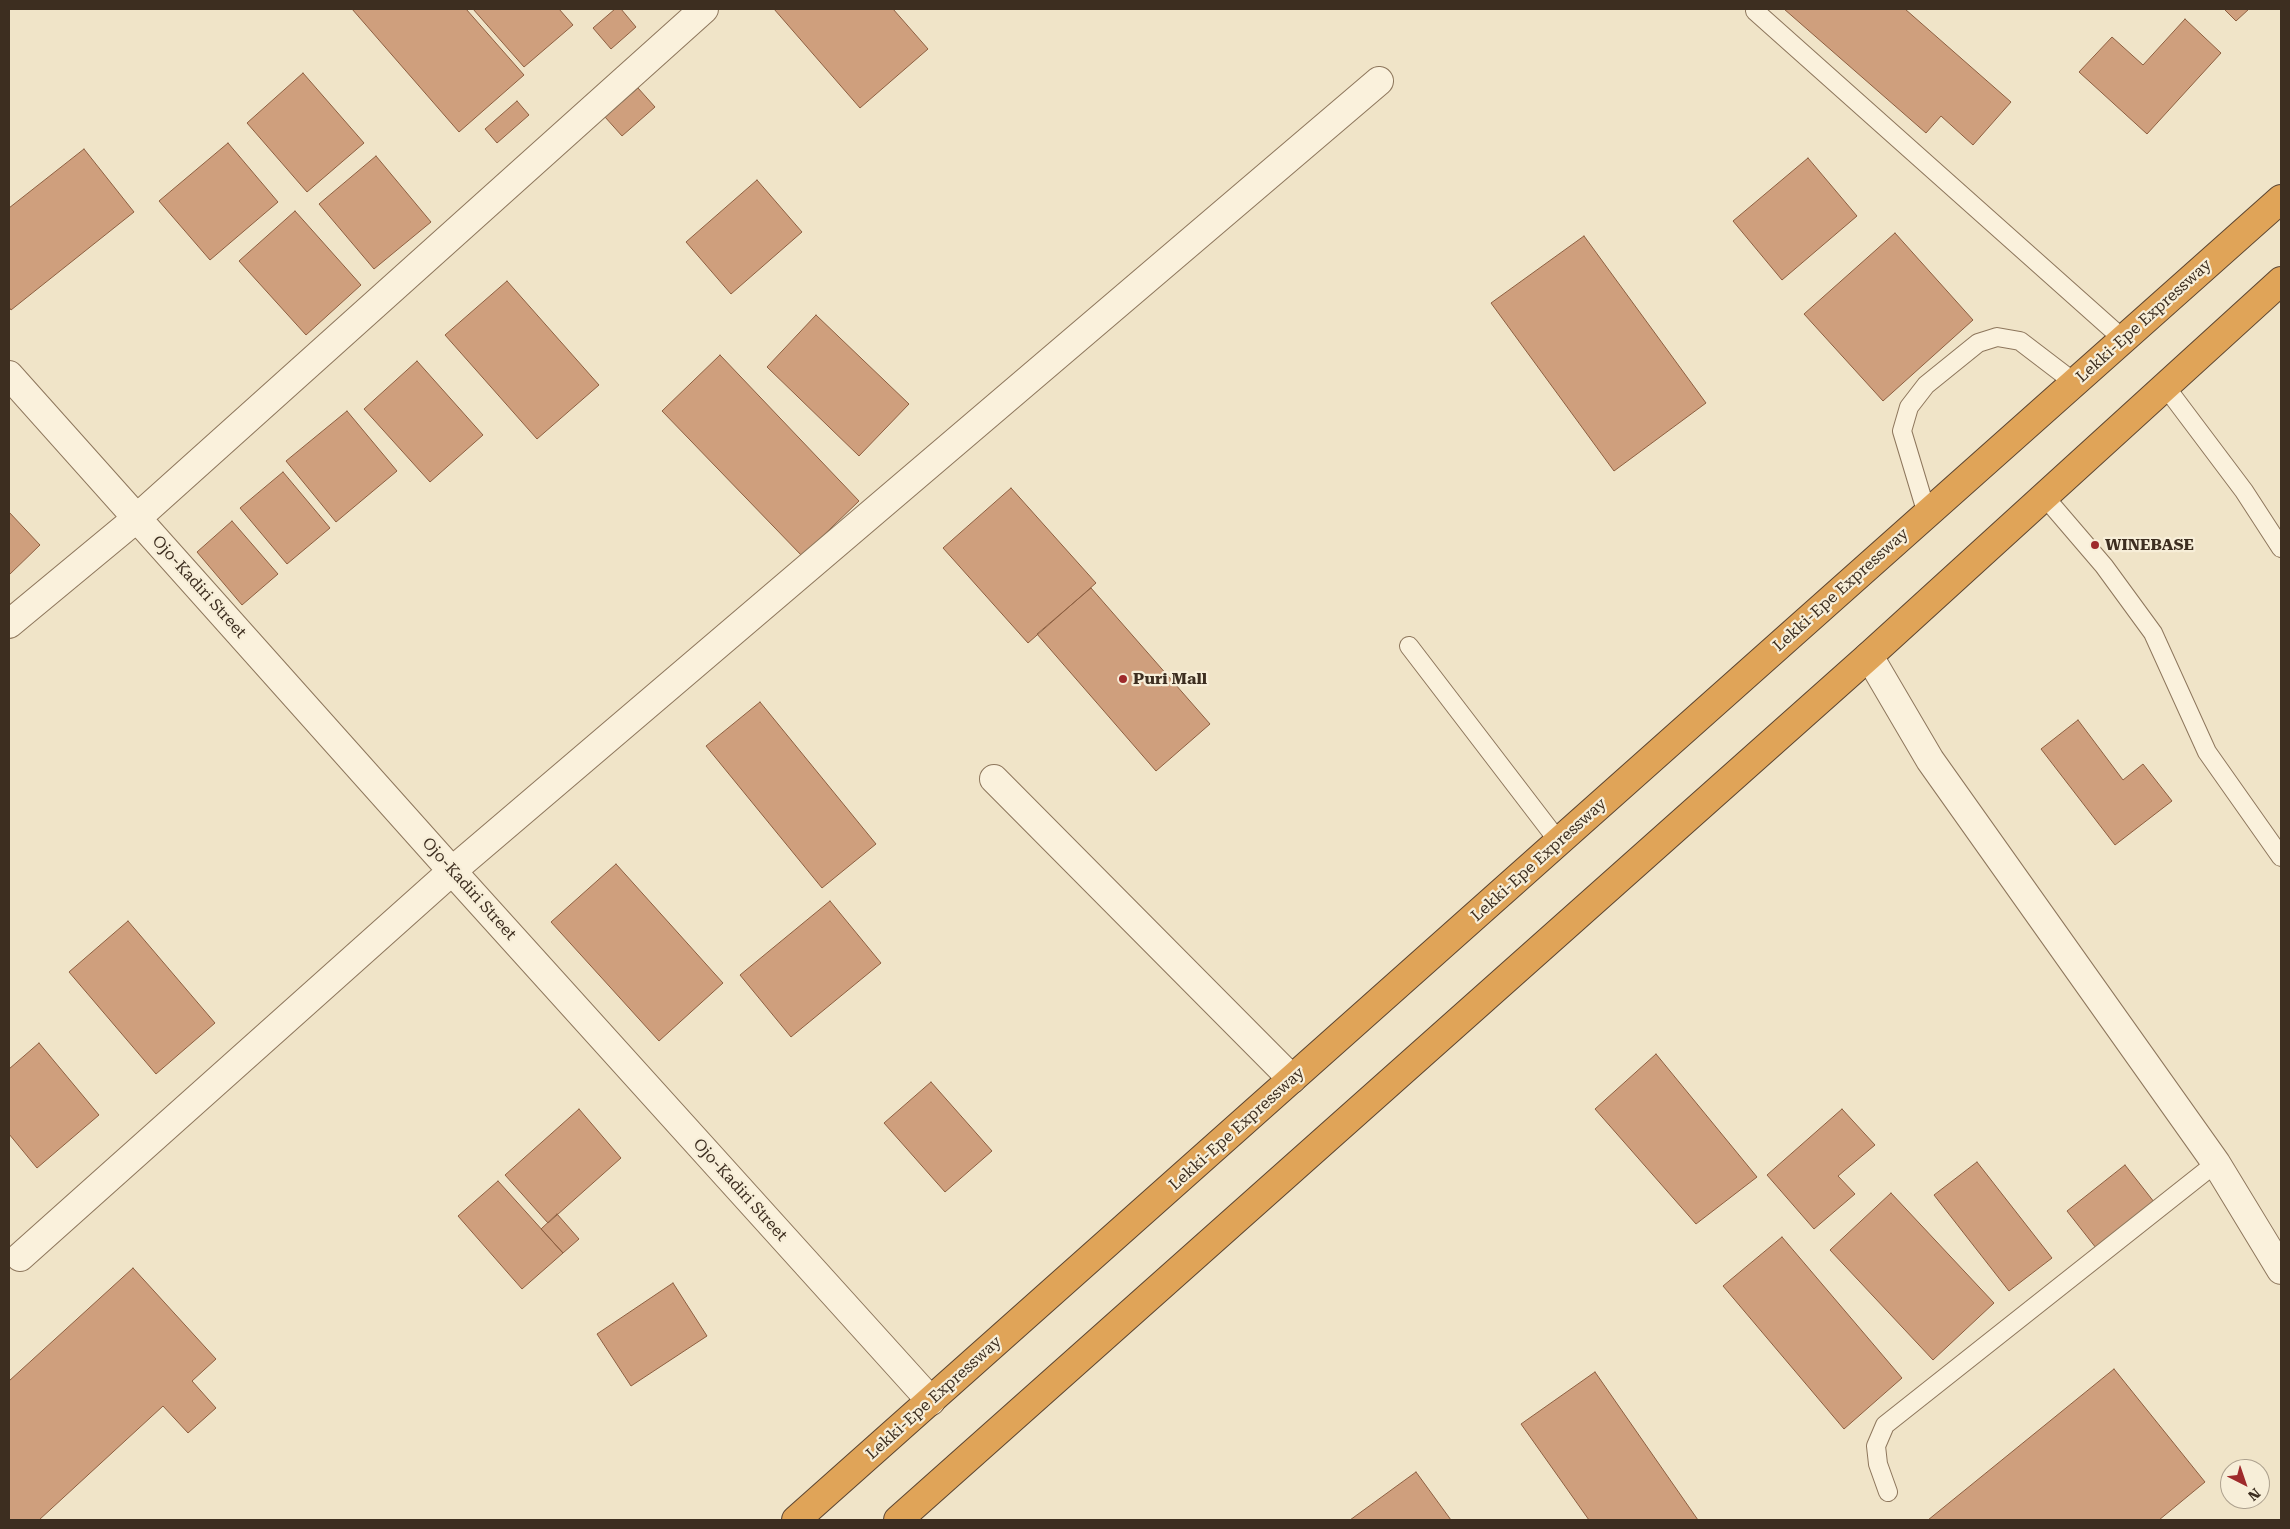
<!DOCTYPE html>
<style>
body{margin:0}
#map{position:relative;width:2290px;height:1529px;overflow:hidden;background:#f0e4c8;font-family:"Roboto Serif",serif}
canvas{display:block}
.frame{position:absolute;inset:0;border:10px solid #3d2e20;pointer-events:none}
.north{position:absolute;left:2220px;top:1459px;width:50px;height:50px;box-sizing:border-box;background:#f7eed8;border:1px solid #ada18e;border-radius:50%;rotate:139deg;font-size:14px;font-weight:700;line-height:20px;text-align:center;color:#3d2e20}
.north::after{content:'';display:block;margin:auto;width:18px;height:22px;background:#9e2a2b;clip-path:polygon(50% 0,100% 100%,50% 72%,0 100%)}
</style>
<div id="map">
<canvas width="2290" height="1529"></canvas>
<div class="frame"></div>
<div class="north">N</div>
</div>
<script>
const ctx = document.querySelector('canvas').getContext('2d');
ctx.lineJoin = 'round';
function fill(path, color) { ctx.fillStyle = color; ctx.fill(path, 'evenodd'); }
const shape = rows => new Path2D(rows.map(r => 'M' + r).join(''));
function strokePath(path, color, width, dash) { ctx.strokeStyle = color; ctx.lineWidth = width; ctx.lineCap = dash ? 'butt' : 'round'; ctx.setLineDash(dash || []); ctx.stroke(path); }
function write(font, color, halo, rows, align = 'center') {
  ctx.font = font + ' "Roboto Serif",serif'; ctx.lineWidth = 4.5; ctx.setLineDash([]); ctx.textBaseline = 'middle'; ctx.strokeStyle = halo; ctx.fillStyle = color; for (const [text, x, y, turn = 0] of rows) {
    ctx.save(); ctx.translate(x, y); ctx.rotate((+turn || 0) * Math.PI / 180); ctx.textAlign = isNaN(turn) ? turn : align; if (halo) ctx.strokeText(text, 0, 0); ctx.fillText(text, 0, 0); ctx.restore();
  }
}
const building = shape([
 [352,9,466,9,524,75,459,132,352,9],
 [473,9,559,9,573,25,524,67,473,9],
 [615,9,621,9,636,27,611,49,593,28,615,9],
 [774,9,893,9,928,49,860,108,774,9],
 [1784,9,1905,9,2011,102,1973,145,1941,116,1926,133,1784,9],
 [2224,9,2249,9,2236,21,2224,9],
 [2185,19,2221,53,2147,134,2079,72,2112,37,2143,65,2185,19],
 [303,73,364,143,307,192,247,123,303,73],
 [638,88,655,107,622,136,605,117,638,88],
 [517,101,529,115,497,143,485,129,517,101],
 [228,143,278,202,210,260,159,201,228,143],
 [84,149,134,212,11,310,9,307,9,208,84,149],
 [376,156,431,222,374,269,319,204,376,156],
 [1808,158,1857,216,1782,280,1733,221,1808,158],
 [757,180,802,232,731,294,686,242,757,180],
 [295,211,361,285,306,335,239,261,295,211],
 [1895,233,1973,320,1883,401,1804,314,1895,233],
 [1584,236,1706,403,1614,471,1491,303,1584,236],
 [507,281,599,385,537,439,445,335,507,281],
 [816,315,909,404,859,456,767,367,816,315],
 [720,355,859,501,802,556,662,411,720,355],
 [417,361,483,435,430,482,364,409,417,361],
 [347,411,397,471,336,522,286,461,347,411],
 [283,472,330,528,287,564,240,508,283,472],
 [1011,488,1096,583,1028,643,943,548,1011,488],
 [9,512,40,545,9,575,9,512],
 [232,521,278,574,242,605,197,552,232,521],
 [1091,588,1210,724,1156,771,1037,634,1091,588],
 [760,702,876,844,822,888,706,746,760,702],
 [2078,720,2123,780,2143,764,2172,801,2115,845,2041,749,2078,720],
 [616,864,723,983,659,1041,551,922,616,864],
 [830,901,881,963,791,1037,740,975,830,901],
 [128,921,215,1023,156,1074,69,972,128,921],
 [39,1043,99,1115,37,1168,9,1134,9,1069,39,1043],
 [1656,1054,1757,1177,1696,1224,1595,1109,1656,1054],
 [931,1082,992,1151,945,1192,884,1123,931,1082],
 [579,1109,621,1158,548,1223,505,1175,579,1109],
 [1842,1109,1875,1145,1838,1176,1855,1194,1814,1229,1767,1175,1842,1109],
 [1977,1162,2052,1258,2009,1291,1934,1195,1977,1162],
 [2125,1165,2158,1207,2100,1253,2067,1211,2125,1165],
 [498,1181,563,1253,522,1289,458,1216,498,1181],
 [1891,1193,1994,1303,1933,1360,1830,1250,1891,1193],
 [557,1214,579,1239,563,1253,541,1229,557,1214],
 [1782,1237,1902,1378,1844,1429,1723,1286,1782,1237],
 [133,1268,216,1359,192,1381,216,1408,188,1433,163,1406,39,1520,9,1520,9,1381,133,1268],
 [673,1283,707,1336,631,1386,597,1334,673,1283],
 [2114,1369,2205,1482,2159,1520,1928,1520,2114,1369],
 [1595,1372,1698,1520,1589,1520,1521,1424,1595,1372],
 [1416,1472,1451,1520,1350,1520,1416,1472]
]);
fill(building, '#cf9f7d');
strokePath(building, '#8d5f41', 1);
const lane = shape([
 [1755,11,2123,339],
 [2165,386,2244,491,2281,548],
 [2044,496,2104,566,2153,633,2207,752,2281,857],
 [1927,514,1902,431,1909,407,1926,385,1978,343,1997,337,2020,341,2075,383],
 [1409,646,1559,842],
 [1888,1492,1878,1464,1876,1446,1885,1425,2216,1163]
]);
const street = shape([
 [9,375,452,871,931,1401],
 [9,624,137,518,704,9],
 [1869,656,1930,760,2216,1163,2281,1270],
 [994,779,1292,1079],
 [20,1257,452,871,1379,81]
]);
const highway = shape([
 [796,1520,2281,199],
 [898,1520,1869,656,2281,281]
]);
strokePath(lane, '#8d765c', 20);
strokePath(street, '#8d765c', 30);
strokePath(highway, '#5b4430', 30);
strokePath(lane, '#faf1dc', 18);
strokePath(street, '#faf1dc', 28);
strokePath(highway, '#e0a458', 28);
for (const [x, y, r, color] of [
 [2095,545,5,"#9e2a2b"],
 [1123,679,5,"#9e2a2b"]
]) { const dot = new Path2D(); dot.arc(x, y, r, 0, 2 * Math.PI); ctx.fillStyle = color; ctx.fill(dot); strokePath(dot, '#f7eed8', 2); }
write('16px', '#3d2e20', '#f7eed8', [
 ["Lekki-Epe Expressway",2144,321,-42],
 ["Ojo-Kadiri Street",199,587,48],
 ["Lekki-Epe Expressway",1841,590,-42],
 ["Lekki-Epe Expressway",1539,860,-42],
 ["Ojo-Kadiri Street",469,889,48],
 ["Lekki-Epe Expressway",1237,1129,-42],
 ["Ojo-Kadiri Street",740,1190,48],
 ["Lekki-Epe Expressway",934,1398,-42]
]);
write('bold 16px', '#3d2e20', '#f7eed8', [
 ["WINEBASE",2105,545],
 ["Puri Mall",1133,679]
], 'left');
</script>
